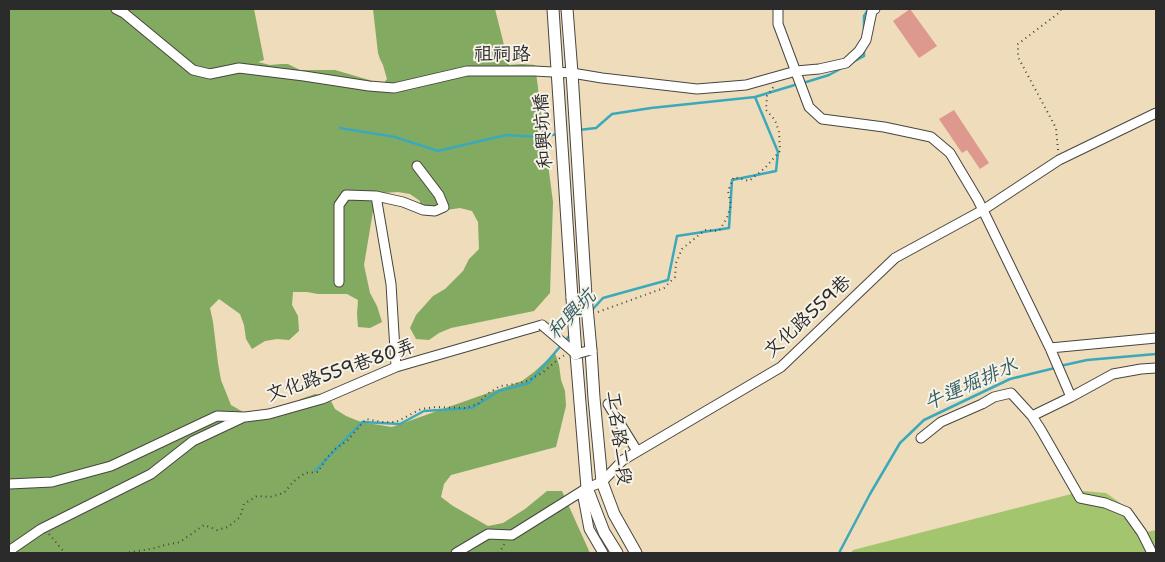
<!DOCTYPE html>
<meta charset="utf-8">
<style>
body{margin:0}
#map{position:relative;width:1165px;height:562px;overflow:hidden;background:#eedcba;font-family:"Shantell Sans",sans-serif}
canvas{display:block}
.frame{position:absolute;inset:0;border:10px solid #2b2b2b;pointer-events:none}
</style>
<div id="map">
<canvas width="1165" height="562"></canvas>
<div class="frame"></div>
</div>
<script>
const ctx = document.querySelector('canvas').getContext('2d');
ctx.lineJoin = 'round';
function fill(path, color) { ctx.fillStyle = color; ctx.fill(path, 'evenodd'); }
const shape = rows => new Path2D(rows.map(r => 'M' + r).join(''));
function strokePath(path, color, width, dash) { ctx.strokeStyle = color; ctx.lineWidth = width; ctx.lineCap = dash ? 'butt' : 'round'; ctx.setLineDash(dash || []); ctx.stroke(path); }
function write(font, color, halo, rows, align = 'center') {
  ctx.font = font + ' "Shantell Sans","LXGW WenKai TC",sans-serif'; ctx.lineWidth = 4; ctx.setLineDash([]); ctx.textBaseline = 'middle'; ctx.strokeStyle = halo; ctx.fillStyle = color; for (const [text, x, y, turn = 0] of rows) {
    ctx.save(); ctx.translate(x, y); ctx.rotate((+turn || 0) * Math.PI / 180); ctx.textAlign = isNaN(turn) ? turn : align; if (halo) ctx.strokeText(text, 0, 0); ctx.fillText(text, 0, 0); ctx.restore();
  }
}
fill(shape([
 [1083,491,1106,493,1130,510,1142,533,1156,530,1156,553,851,553,853,550]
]), '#a3c56e');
fill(shape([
 [9,9,254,9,264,60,258,62,270,65,281,64,288,64,300,70,335,70,383,84,387,79,383,65,380,59,378,53,373,9,495,9,509,65,522,64,535,65,553,202,550,293,534,311,451,328,439,333,429,340,416,339,410,328,416,315,433,296,445,289,463,271,469,259,479,249,478,222,472,211,460,208,420,214,420,201,410,194,398,192,383,193,374,205,364,265,370,293,377,306,382,322,370,328,358,327,357,314,358,300,347,294,318,294,307,292,293,292,292,305,298,316,299,331,289,340,277,339,265,341,252,349,246,339,244,325,240,314,219,299,210,308,213,322,218,363,221,380,231,405,243,412,258,412,287,408,301,399,315,394,329,397,335,409,346,416,361,422,392,427,522,381,534,372,555,353,559,365,561,380,565,391,566,406,556,447,451,475,444,484,441,497,453,506,488,526,503,523,525,509,547,491,562,491,590,553,9,553]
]), '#82aa61');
strokePath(shape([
 [864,31,864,16,868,10],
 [853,62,864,56,864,49],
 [803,83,829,75,842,68],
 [340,128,395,137,438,151,506,135,540,137,558,134],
 [579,130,596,128,612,114,651,108,755,97,798,84],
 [592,310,603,298,668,280,677,236,729,228,732,180,776,171,778,152,755,97],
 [1060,366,1087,360,1156,354],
 [315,471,362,422,400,424,424,411,472,408,499,391,529,383,570,335],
 [839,553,870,494,900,443,924,420,1010,379,1055,368]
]), '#3ca9bb', 2.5);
fill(shape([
 [910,9,937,46,919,58,893,21],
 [954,110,989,163,980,169,967,150,962,153,939,119]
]), '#dd998e');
const minor = shape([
 [116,9,124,13,193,70,210,74,239,68,304,76,369,86,394,88,467,71,534,71,572,73,602,78,697,89,746,85,796,71,819,69,846,63,859,51,866,40,872,11,875,9],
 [778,9,778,24,809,107,822,119,884,127,931,137,950,153,978,200,1050,348,1071,397,1032,416,1041,430,1080,498,1105,503,1127,512,1142,533,1152,553],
 [376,196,391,284,396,367],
 [339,282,339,205,346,195,376,196,403,202,423,210,435,211,444,207,439,195,417,166],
 [1050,348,1156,338],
 [1071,397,1113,374,1141,369,1156,368],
 [608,404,637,451],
 [921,438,941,422,982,404,994,397,1011,393,1032,416],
 [9,484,52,482,111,466,217,416,245,417,269,414,322,399,396,367,542,325],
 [587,489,583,497,589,529,603,553],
 [9,551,41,529,151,474,193,441,242,418],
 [456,553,488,534,512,535,587,488,602,482,623,460,781,367,895,258,983,210,1059,160,1156,113]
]);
const major = shape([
 [553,9,572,298],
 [567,9,572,73,586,296],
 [591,350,594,398,602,482,614,514,636,553],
 [576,354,587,488,604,532,617,553]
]);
strokePath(minor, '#484640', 11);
strokePath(major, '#484640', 13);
strokePath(shape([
 [1058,150,1056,128,1018,57,1018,44,1060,12,1061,9],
 [598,312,664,288,675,277,676,263,682,249,705,230,719,231,727,218,731,205,728,191,734,177,749,181,765,168,780,151,779,132,775,120,766,110,767,96,774,86],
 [49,534,65,553],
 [105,553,123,553],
 [124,553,151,549,165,545,180,542,204,525,217,530,228,527,240,517,244,504,257,496,270,497,284,493,293,482,305,473,318,472,326,459,335,449,347,441,366,419,382,422,396,422,421,409,436,407,465,408,478,404,487,394,500,386,515,384,527,381,542,373,561,357,565,355],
 [498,553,501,550,505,543]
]), '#484640', 2, [1, 4]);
strokePath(minor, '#fff', 9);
strokePath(major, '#fff', 11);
const minorBridge = shape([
 [542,325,576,354,591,350]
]);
const majorBridge = shape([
 [586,296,591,350],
 [572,298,576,354]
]);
strokePath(minorBridge, '#484640', 11, []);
strokePath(majorBridge, '#484640', 13, []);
strokePath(minorBridge, '#fff', 9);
strokePath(majorBridge, '#fff', 11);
write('19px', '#2b2b2b', '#f7f3e8', [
 ["祖祠路",502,55],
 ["和興坑橋",544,131,-94],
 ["文化路559巷",808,317,-43],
 ["文化路559巷80弄",341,371,-19],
 ["工名路二段",618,438,83]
]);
write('italic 20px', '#325d65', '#f7f3e8', [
 ["和興坑",572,315,-46],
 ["牛運堀排水",971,385,-24]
]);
</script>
